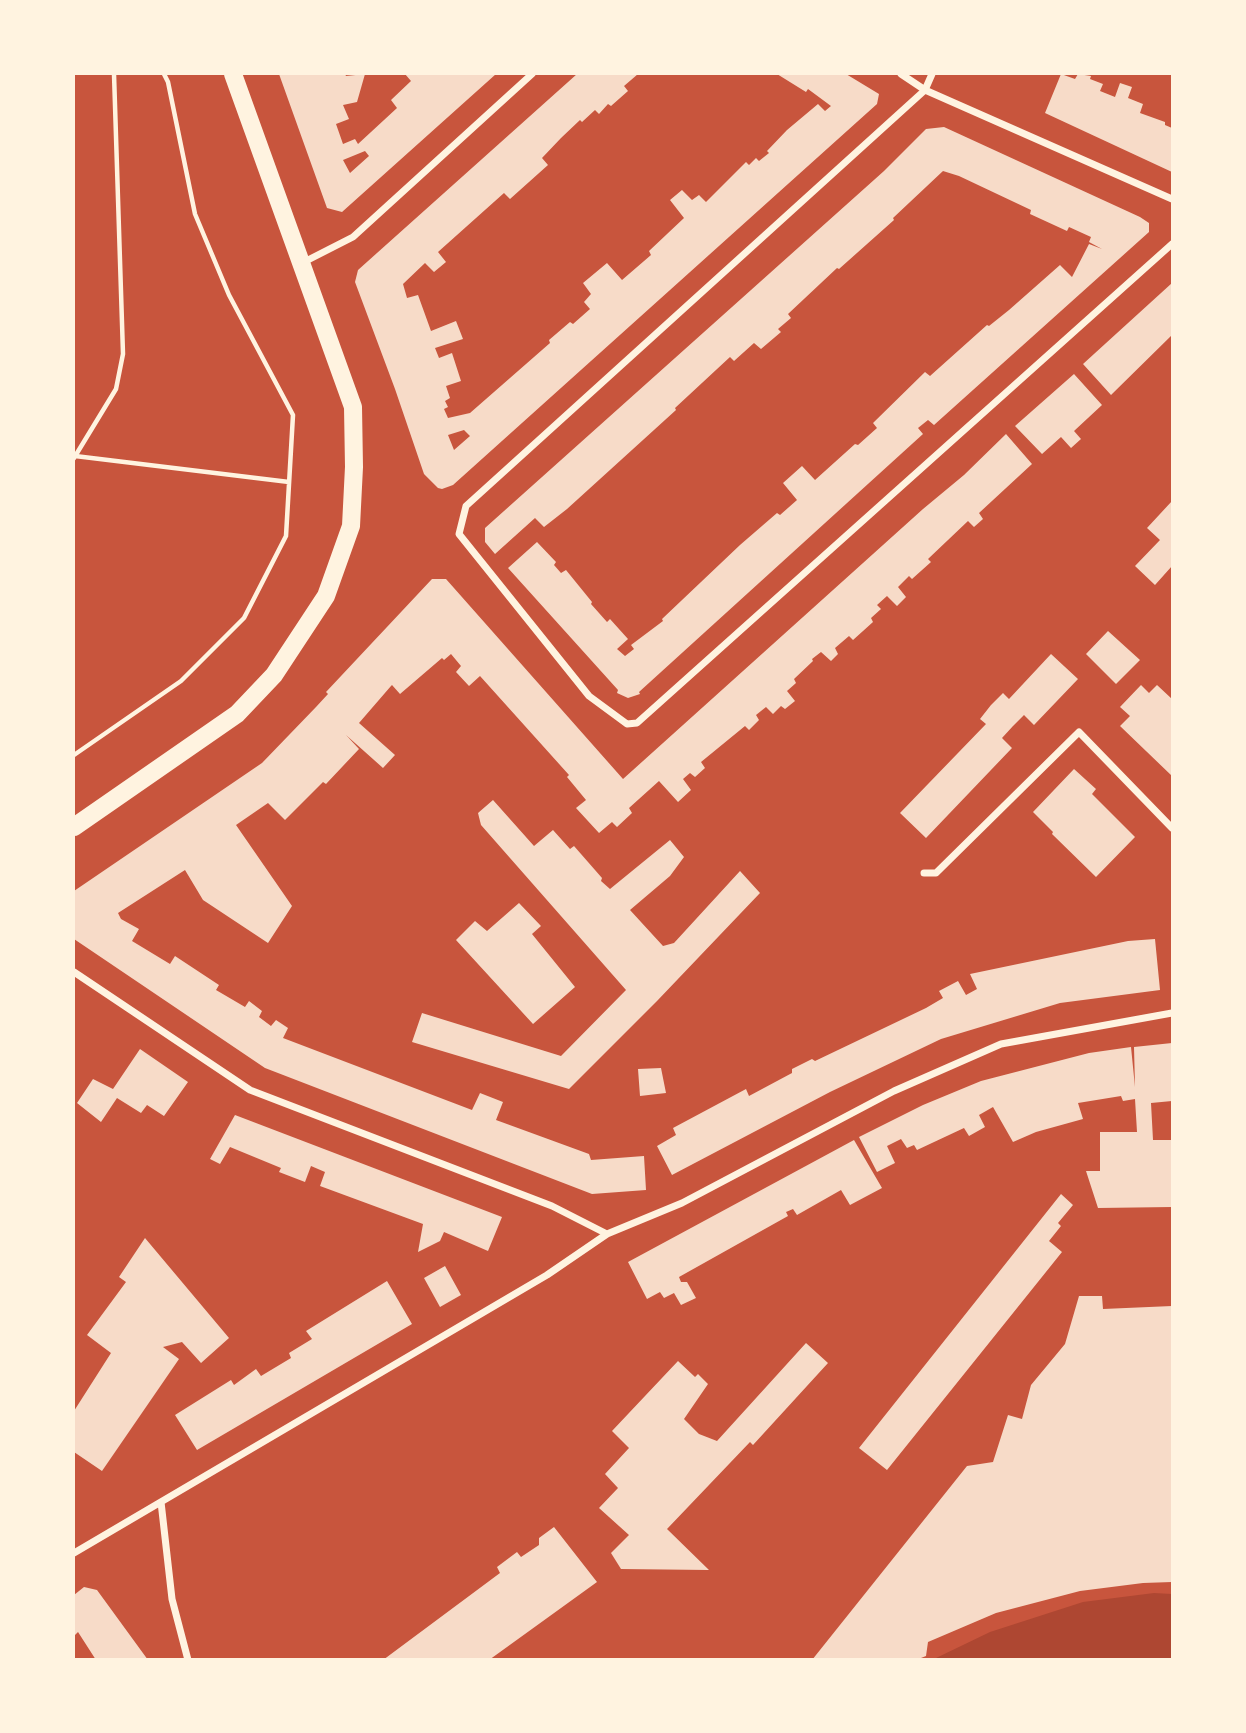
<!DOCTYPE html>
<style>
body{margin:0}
#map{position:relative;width:1246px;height:1733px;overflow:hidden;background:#c8553d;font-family:"DejaVu Sans",sans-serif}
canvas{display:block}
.frame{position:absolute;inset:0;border:75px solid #fff3e0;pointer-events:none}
</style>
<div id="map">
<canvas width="1246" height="1733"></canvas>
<div class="frame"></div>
</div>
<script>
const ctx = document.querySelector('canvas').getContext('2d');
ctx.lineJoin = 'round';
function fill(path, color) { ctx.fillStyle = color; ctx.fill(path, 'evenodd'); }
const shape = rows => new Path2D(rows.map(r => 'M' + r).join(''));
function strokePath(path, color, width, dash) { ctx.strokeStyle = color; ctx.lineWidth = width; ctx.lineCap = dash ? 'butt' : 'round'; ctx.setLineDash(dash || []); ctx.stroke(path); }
fill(shape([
 [1154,1593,1172,1594,1172,1659,934,1659,990,1632,1083,1602]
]), '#ae4732');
fill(shape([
 [279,74,345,74,346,76,365,74,357,102,343,105,349,119,336,124,343,144,355,139,358,144,397,108,391,100,411,81,405,74,496,74,342,212,327,208],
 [365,151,369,156,350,173,343,160],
 [577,74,638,74,624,86,628,91,611,106,608,104,599,114,595,110,582,122,580,120,561,138,542,158,548,165,510,199,504,193,438,252,446,262,434,272,425,263,403,284,407,298,418,295,431,331,456,321,463,339,435,348,439,358,452,353,461,381,446,386,450,398,445,401,448,407,444,409,448,418,470,413,550,343,549,340,570,322,573,324,590,309,584,302,591,294,583,283,607,263,622,280,651,255,649,251,684,218,670,200,682,190,692,200,699,195,706,202,746,162,749,165,756,158,759,161,769,153,767,151,787,130,818,104,825,111,831,106,808,89,806,92,777,74,846,74,879,94,877,104,453,485,442,489,438,488,424,474,395,389,355,282,358,270],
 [464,430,470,436,454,450,448,435],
 [1061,74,1075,79,1078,74,1091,76,1090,79,1103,84,1100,91,1115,97,1120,83,1132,87,1128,98,1143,104,1140,113,1165,122,1165,125,1172,128,1172,172,1045,113],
 [944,127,1140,217,1149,223,1149,232,934,425,928,420,918,428,923,434,639,692,640,694,628,698,617,693,618,690,508,568,537,542,556,562,554,565,561,573,566,570,592,602,591,604,607,622,610,619,628,639,617,649,625,656,634,649,631,645,663,621,662,619,740,545,777,513,780,515,797,500,783,483,802,466,815,480,855,444,858,445,877,428,873,423,925,372,930,376,987,325,989,326,1009,310,1060,265,1072,277,1089,244,1102,249,1089,242,1091,237,1069,227,1067,231,1030,214,1031,210,959,176,943,171,893,218,894,220,839,269,837,268,788,314,791,318,778,329,781,332,761,349,754,343,734,361,730,357,675,408,676,410,567,509,544,527,535,518,495,554,485,542,485,528,884,171,926,129],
 [1172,283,1172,335,1111,395,1083,364],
 [1074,374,1102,405,1074,431,1081,439,1071,448,1061,437,1042,454,1015,426],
 [1006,434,1032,464,979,513,983,519,974,527,968,521,928,559,931,562,912,579,909,576,898,587,906,597,897,606,887,596,877,605,881,609,871,618,873,622,853,640,849,636,835,648,838,654,831,661,821,652,812,659,813,661,794,679,796,683,787,691,795,701,785,709,781,706,773,714,766,707,756,715,759,720,749,730,745,726,701,762,705,768,695,777,690,773,683,779,691,790,678,802,659,781,629,808,632,813,617,827,612,822,599,833,576,808,586,800,567,777,569,775,480,676,469,686,456,672,461,666,451,654,444,660,442,658,400,694,392,685,391,686,359,723,395,755,383,768,346,735,359,749,326,784,323,782,285,820,268,803,236,825,292,906,268,943,203,900,185,870,118,913,121,919,139,929,132,941,170,964,175,956,219,985,216,990,245,1007,249,1001,262,1011,259,1017,271,1026,276,1020,288,1028,283,1038,472,1110,480,1093,503,1102,496,1120,589,1154,591,1160,644,1156,646,1190,592,1194,265,1068,74,939,74,891,262,763,316,707,328,694,326,692,432,579,446,579,623,779,923,509,964,475],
 [1172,501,1172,566,1155,585,1135,566,1160,540,1147,528],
 [1108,631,1140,660,1116,684,1086,654],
 [1051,654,1078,679,1034,725,1024,715,1013,726,1002,738,1012,748,926,838,900,813,986,724,980,719,991,705,1003,693,1009,699],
 [1141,685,1149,693,1157,685,1172,699,1172,776,1120,726,1130,716,1120,707],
 [1074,769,1096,789,1092,794,1135,837,1096,877,1052,834,1053,832,1033,812],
 [493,800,534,846,553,830,570,849,574,846,602,878,601,881,610,889,670,840,684,857,670,876,630,910,663,946,674,943,740,871,760,893,657,1001,569,1089,412,1042,422,1013,561,1056,626,990,481,825,478,813],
 [519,903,541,926,532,934,575,987,533,1024,456,940,475,921,487,931],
 [1155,939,1160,990,1060,1003,941,1039,830,1092,672,1175,657,1146,676,1135,673,1128,746,1089,749,1096,792,1073,792,1069,812,1059,815,1061,926,1008,943,998,939,991,958,981,966,995,977,989,970,974,1128,941],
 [1172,1043,1172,1101,1151,1103,1153,1140,1172,1140,1172,1207,1098,1208,1086,1171,1100,1171,1100,1132,1137,1132,1135,1099,1123,1101,1121,1096,1078,1103,1083,1119,1036,1132,1013,1142,993,1107,979,1115,985,1127,969,1136,964,1128,917,1150,914,1145,907,1148,901,1139,887,1146,895,1163,877,1172,859,1137,923,1105,981,1081,1089,1053,1131,1047,1135,1087,1134,1047],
 [140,1049,188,1082,164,1116,147,1105,141,1113,117,1098,101,1122,77,1103,93,1079,113,1089],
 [661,1068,666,1093,640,1096,638,1069],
 [235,1115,502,1217,488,1251,444,1232,440,1241,418,1252,423,1224,320,1186,325,1172,311,1166,305,1182,279,1172,281,1168,230,1147,220,1164,210,1159],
 [854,1140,882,1188,850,1205,841,1190,797,1215,793,1209,786,1212,788,1216,679,1277,681,1282,687,1282,696,1298,681,1305,674,1293,664,1298,660,1292,647,1299,628,1262],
 [1061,1194,1073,1205,1058,1223,1061,1226,1049,1241,1062,1252,887,1470,859,1448],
 [145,1238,229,1338,201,1363,182,1342,163,1347,179,1359,102,1471,74,1452,74,1411,111,1353,87,1335,126,1282,119,1277],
 [445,1266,461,1295,440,1307,424,1278],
 [387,1281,412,1324,197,1450,175,1415,231,1380,234,1385,256,1369,261,1376,291,1358,289,1353,312,1339,306,1331],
 [1079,1296,1102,1296,1103,1309,1172,1306,1172,1582,1143,1583,1080,1591,996,1613,928,1642,926,1656,916,1660,812,1660,967,1466,993,1462,1008,1415,1022,1419,1031,1385,1065,1344],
 [806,1343,828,1363,753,1445,750,1442,667,1529,709,1570,621,1569,611,1553,629,1535,599,1508,618,1488,605,1474,629,1448,612,1431,678,1361,695,1377,698,1374,708,1384,684,1419,699,1434,717,1441],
 [554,1527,597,1582,489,1660,383,1660,500,1573,497,1567,517,1552,521,1557,539,1545,539,1538],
 [84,1587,97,1590,148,1660,96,1660,78,1632,74,1636,74,1595]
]), '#f7dbc8');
strokePath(shape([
 [75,456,289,482],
 [74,458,116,389,123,354,114,74],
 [74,755,181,681,244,618,286,536,293,415,229,295,195,214,168,82,164,74]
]), '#fff3e0', 4.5);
strokePath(shape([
 [901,74,925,90,1172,199],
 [932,74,925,90,466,506,459,534,589,696,627,724,637,723,1172,244],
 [302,263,353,237,532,74],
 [924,873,936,873,1079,732,1172,828],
 [74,972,250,1090,552,1206,607,1234],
 [161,1502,172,1599,188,1660],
 [74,1553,547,1275,607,1234,682,1203,894,1091,1001,1044,1172,1013]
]), '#fff3e0', 7);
strokePath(shape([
 [74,827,237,714,274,675,326,596,351,526,354,467,353,407,233,74]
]), '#fff3e0', 18);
</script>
